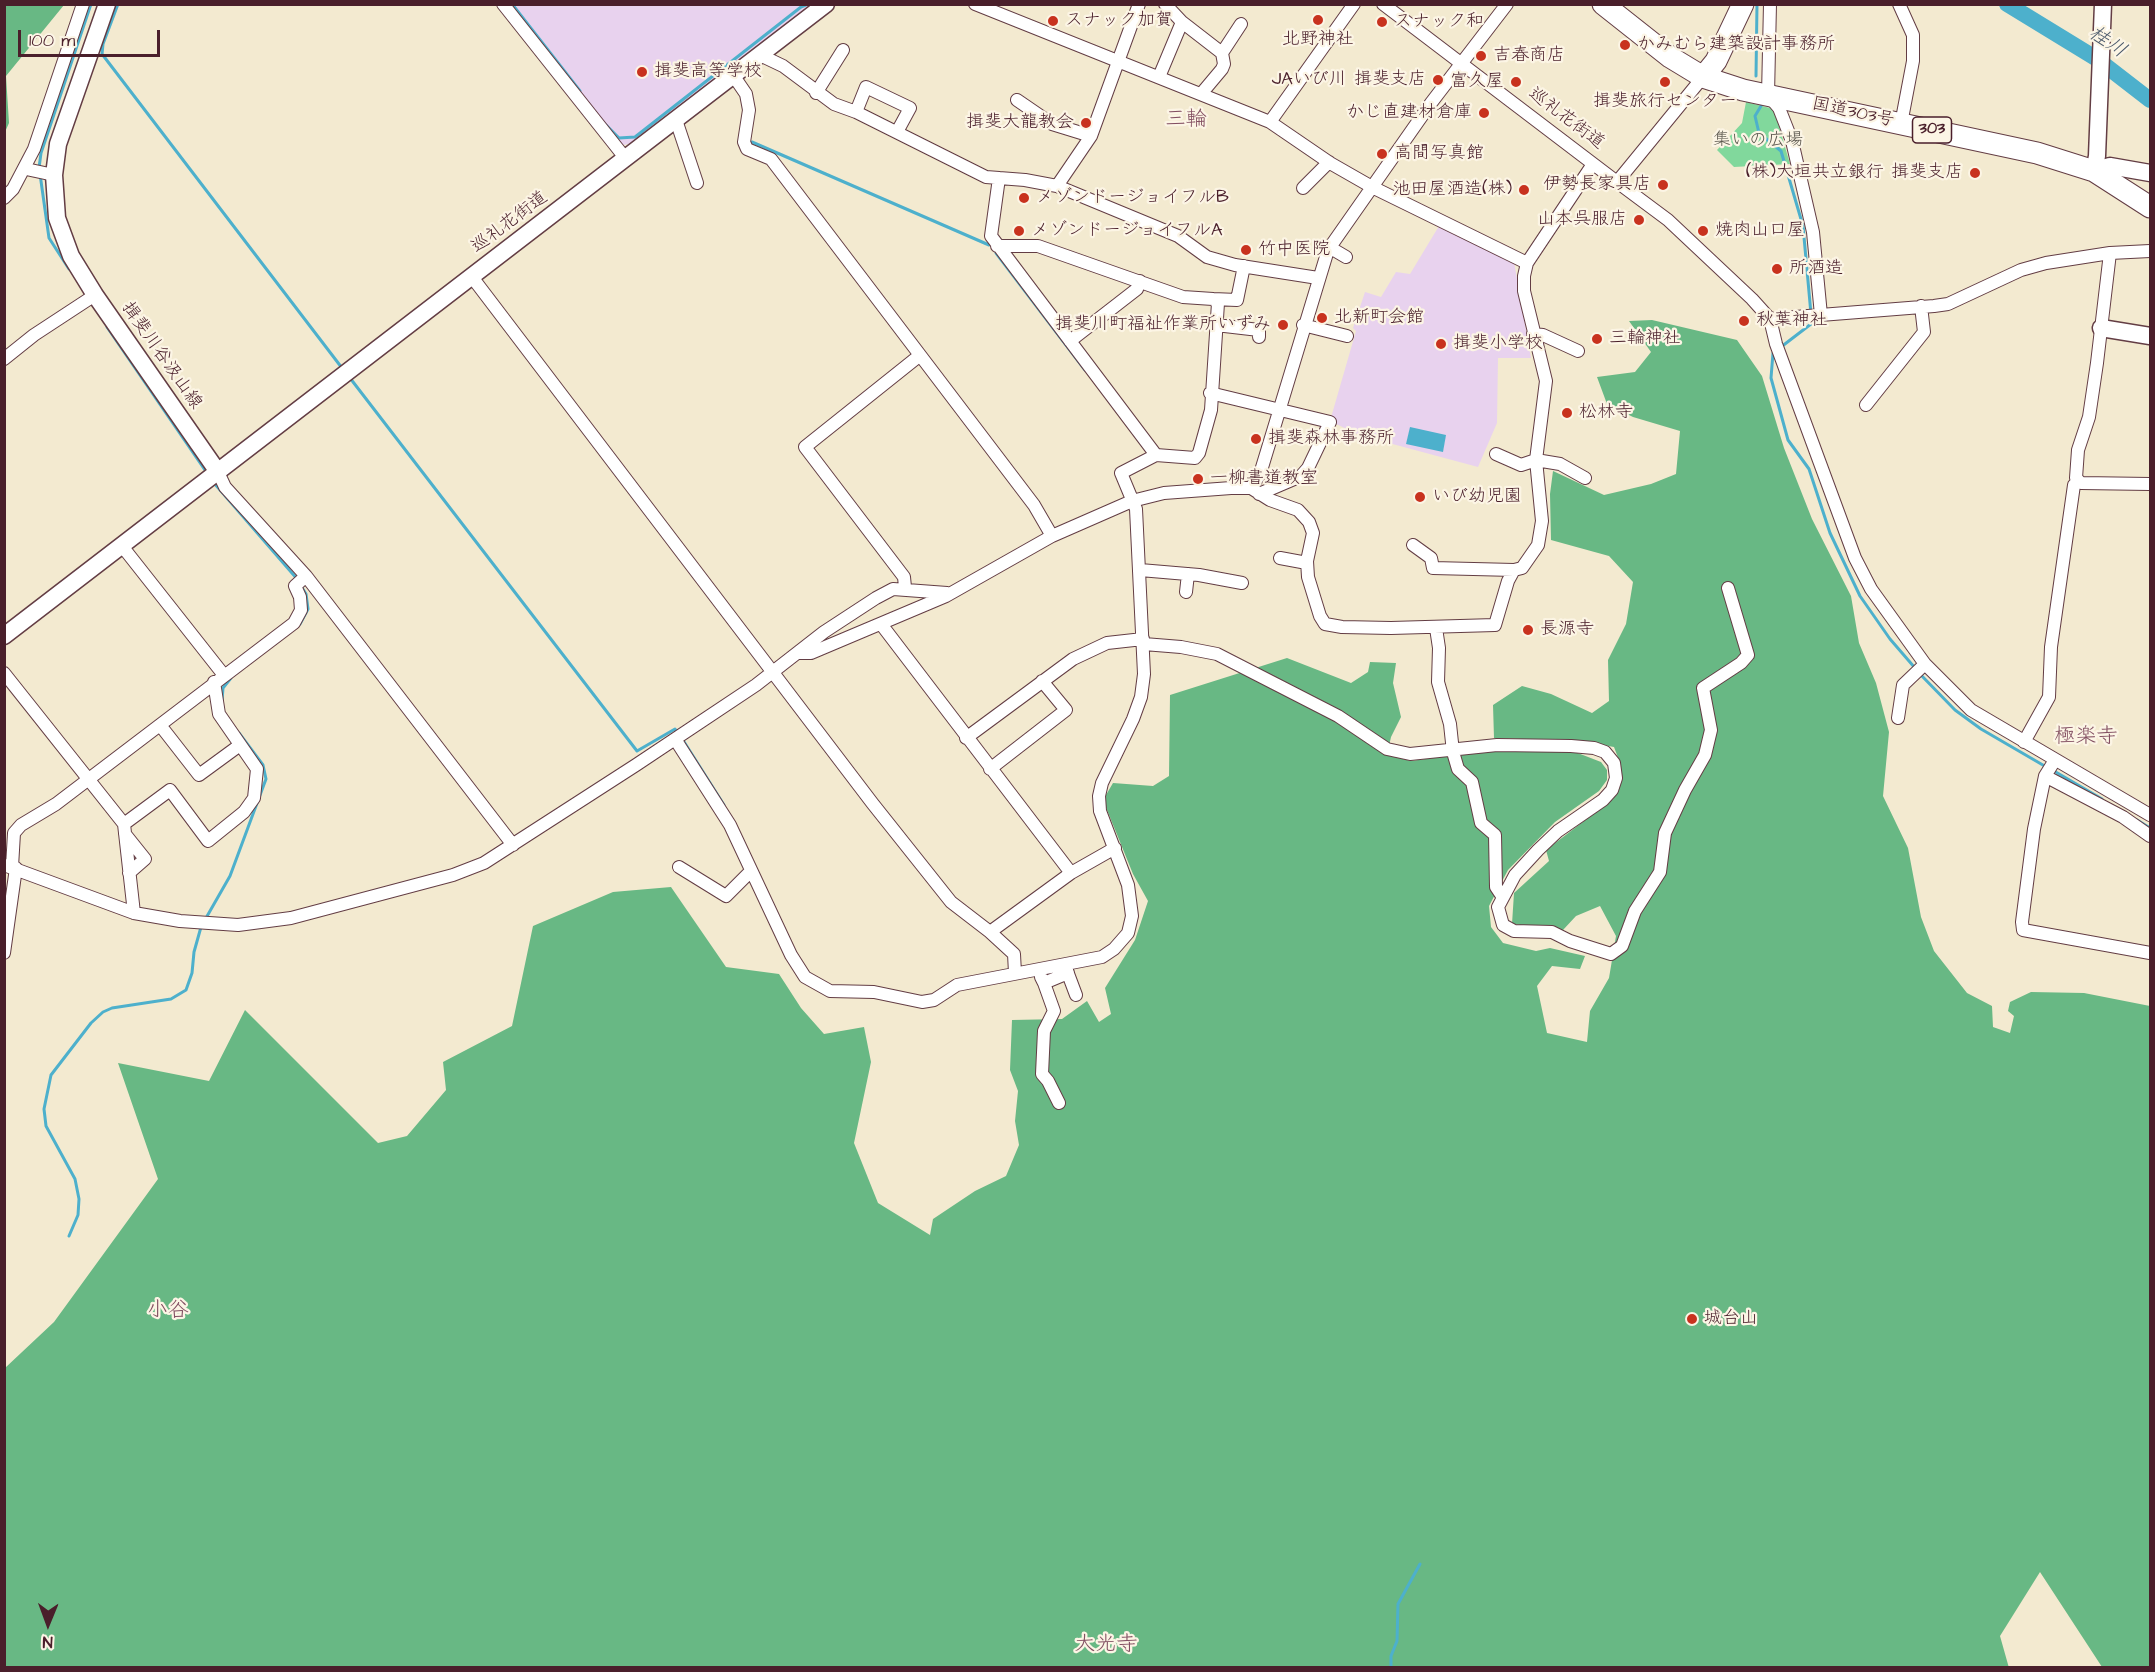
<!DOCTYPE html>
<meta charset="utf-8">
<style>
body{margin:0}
#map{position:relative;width:2155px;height:1672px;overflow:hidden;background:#f3ead0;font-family:"Architects Daughter",sans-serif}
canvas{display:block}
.frame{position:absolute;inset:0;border:6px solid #4a1f2b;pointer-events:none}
.north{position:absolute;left:18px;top:1594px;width:60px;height:60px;-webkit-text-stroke:4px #fcf5e5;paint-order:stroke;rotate:181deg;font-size:16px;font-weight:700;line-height:24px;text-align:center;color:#4a1f2b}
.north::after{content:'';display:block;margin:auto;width:21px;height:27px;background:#4a1f2b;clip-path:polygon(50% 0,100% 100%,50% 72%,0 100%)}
.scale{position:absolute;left:18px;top:30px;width:142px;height:27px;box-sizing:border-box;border:3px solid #4a1f2b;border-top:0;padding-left:8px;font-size:18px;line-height:21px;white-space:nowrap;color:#4a1f2b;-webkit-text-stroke:4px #fcf5e5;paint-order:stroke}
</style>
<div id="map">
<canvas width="2155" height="1672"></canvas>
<div class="frame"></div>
<div class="north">N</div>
<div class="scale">100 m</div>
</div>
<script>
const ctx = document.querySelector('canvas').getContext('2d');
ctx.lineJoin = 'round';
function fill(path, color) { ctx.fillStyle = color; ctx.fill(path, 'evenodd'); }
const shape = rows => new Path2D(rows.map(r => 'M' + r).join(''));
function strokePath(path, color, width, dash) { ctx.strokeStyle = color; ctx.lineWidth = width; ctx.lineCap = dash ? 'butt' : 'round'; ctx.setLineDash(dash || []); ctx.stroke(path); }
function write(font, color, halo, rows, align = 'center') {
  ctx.font = font + ' "Architects Daughter","Klee One",sans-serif'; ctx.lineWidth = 4.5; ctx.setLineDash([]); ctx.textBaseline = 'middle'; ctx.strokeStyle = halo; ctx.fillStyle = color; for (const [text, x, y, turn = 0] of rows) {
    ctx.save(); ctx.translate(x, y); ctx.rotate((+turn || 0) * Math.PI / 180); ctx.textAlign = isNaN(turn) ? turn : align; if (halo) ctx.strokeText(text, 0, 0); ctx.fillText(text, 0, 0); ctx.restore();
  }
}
fill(shape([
 [505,5,813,5,632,143,624,145,614,140],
 [1439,226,1514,262,1531,358,1498,358,1497,423,1478,467,1359,435,1330,421,1356,331,1353,328,1365,292,1381,297,1396,272,1410,274]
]), '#e8d2ee');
fill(shape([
 [1746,102,1774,109,1790,164,1734,167,1717,150,1742,123]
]), '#81d89c');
fill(shape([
 [5,4,64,5,6,76,9,123,5,132],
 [1652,320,1737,340,1762,376,1784,448,1812,519,1851,596,1859,643,1876,683,1889,732,1883,796,1908,848,1921,917,1934,951,1967,993,1992,1006,1993,1027,2010,1033,2014,1016,2008,1011,2010,1002,2031,992,2084,993,2150,1006,2150,1667,2102,1667,2040,1572,2000,1636,2009,1668,5,1668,5,1368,54,1322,158,1179,118,1063,209,1081,245,1010,378,1143,407,1136,446,1090,443,1062,512,1026,533,926,613,892,671,887,726,967,779,974,801,1008,824,1034,864,1027,871,1062,854,1143,878,1203,930,1235,933,1219,975,1191,1006,1176,1019,1145,1015,1121,1018,1091,1010,1070,1012,1020,1062,1019,1087,1001,1099,1022,1111,1014,1105,988,1135,940,1148,901,1133,874,1103,800,1113,783,1153,786,1169,776,1170,695,1287,658,1351,683,1368,672,1370,662,1396,663,1393,683,1401,717,1391,737,1387,755,1411,761,1497,749,1570,750,1601,762,1607,770,1607,780,1599,791,1555,822,1508,870,1489,906,1491,927,1503,943,1536,951,1550,948,1585,956,1580,969,1552,966,1537,986,1547,1033,1587,1042,1590,1011,1609,978,1616,936,1600,906,1576,916,1563,930,1512,924,1514,893,1549,861,1546,850,1613,799,1620,782,1620,763,1614,747,1579,741,1494,738,1493,705,1522,686,1551,694,1592,713,1609,701,1608,660,1626,624,1633,582,1609,556,1551,540,1550,494,1553,471,1604,495,1651,484,1676,474,1680,431,1633,417,1607,404,1597,377,1635,372,1651,352,1629,321]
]), '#68b884');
fill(shape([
 [1410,427,1446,435,1443,452,1406,444]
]), '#4db0cc');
strokePath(shape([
 [118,4,103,44,102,54,342,368],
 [512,4,580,91],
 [1756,76,1757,4],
 [1761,106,1755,116,1759,133,1781,151,1803,226,1811,314],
 [606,125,619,138,635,137,801,7,808,4],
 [752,142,989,245],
 [39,168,41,153,91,4],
 [40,174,49,238,69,269],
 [996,253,1085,370],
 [107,327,207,473],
 [1781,347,1811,324,1811,320],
 [1776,351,1773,353,1771,378,1788,440,1809,469,1830,533,1860,596,1890,639,1915,668],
 [350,378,637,751,675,729,677,732],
 [214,483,298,580],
 [300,624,308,609,306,594,301,586],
 [1919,673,1955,710,1981,729,2048,768],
 [222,701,223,688,231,678],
 [681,737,724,805],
 [2054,771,2102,799],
 [2137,820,2150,828],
 [206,918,230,876,266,779,263,765,239,733],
 [69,1236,78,1215,79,1199,75,1179,46,1126,44,1109,51,1075,91,1023,103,1012,112,1008,171,999,186,990,192,973,194,952,201,927],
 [1391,1668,1391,1656,1397,1641,1398,1604,1420,1564]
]), '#4db0cc', 3);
strokePath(shape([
 [2007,4,2097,59,2150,100]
]), '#4db0cc', 16);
const street = shape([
 [503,4,626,159],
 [975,4,1270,122,1330,163,1372,187,1527,263],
 [1383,4,1617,182,1703,77],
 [1770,4,1768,95,1779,108,1792,141,1813,232,1821,315],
 [1899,4,1913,35,1913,61,1901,124],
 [1182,22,1222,53,1241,24],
 [760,55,783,66,834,104,856,112,986,177,1025,180,1057,186,1178,236,1207,257,1235,265,1318,278],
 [733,75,746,94,749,110,744,142,747,149,771,159,1034,505,1052,536],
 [1159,77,1182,22,1165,4],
 [816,93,843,50],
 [1201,94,1222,69,1224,64,1222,53],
 [1017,100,1052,124,1091,136],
 [856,112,866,87,910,108,897,132],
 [676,120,697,183],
 [1270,122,1354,4],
 [26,169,54,175],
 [999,178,991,236,1156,455],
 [1617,182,1668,220,1752,299,1770,319,1776,344,1855,558,1871,589,1925,664,1971,710,2150,815],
 [1057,186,1091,136,1139,4],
 [1303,188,1329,162],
 [4,198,13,189,34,149,83,4],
 [1329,247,1346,257],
 [2110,253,2097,363,2089,417,2078,450,2076,478,2081,483,2150,484],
 [472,277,873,804,951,902,990,932,1014,954,1015,973],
 [1213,299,1237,300,1244,266],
 [1770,319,1934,306,1948,304,2021,270,2046,263,2110,253,2150,251],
 [1216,325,1259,330,1259,337],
 [1303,325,1347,336],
 [1533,334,1543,335,1578,351],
 [1070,341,1137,289,1140,281],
 [4,359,34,335,95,295],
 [1210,393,1330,422,1308,468,1301,476,1259,494],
 [1866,405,1924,332,1921,306],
 [1496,454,1521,465,1536,460,1560,464,1585,478],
 [218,472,225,487,306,576,513,845],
 [1251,488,1260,474,1328,250,1431,103,1507,4],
 [1413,545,1431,558,1433,568,1514,570],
 [122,546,223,674],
 [1280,558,1307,563],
 [1140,570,1199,575,1242,583],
 [905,587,904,577,805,447,919,356],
 [1186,592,1188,574],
 [881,624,1071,873],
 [1436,628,1439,648,1438,682,1450,724,1453,752,1458,769,1472,782,1481,823,1495,835,1496,887,1502,896],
 [1144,644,1181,647,1217,654,1338,716,1387,749,1410,754,1497,745,1571,746,1594,748,1605,752,1614,763,1616,778,1612,790,1603,800,1558,831,1538,850,1515,875,1498,907,1503,925,1514,931,1552,932,1570,941,1611,954,1622,946,1635,911,1660,872,1665,833,1685,790,1705,755,1711,730,1703,688,1741,663,1748,655,1728,588],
 [797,653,811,653,946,596,1052,536,1132,501,1164,493,1231,488,1251,488,1270,500,1298,510,1309,522,1313,533,1307,561,1308,577,1320,616,1325,624,1342,627,1391,628,1495,625,1508,581,1514,570,1522,568,1538,545,1542,521,1536,460,1546,381,1524,291,1524,276,1527,263,1593,164],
 [4,673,124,824,134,913],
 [1898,718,1903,685,1925,664],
 [160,725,199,775,240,745],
 [966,738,1073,659,1107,643,1143,639],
 [675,739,730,825,791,955,805,977,830,991,874,992,922,1002,934,1000,957,985,1102,957,1114,949,1128,933,1132,916,1128,885,1100,811,1099,796,1102,783,1133,719,1141,697,1144,674,1136,509,1121,473,1156,455,1195,458,1199,453,1211,410,1218,303,1213,299,1183,297,1038,246,997,246],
 [2024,742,2049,697,2051,647,2074,485,2078,481],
 [2055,760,2045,776,2034,829,2022,922,2023,930,2150,953],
 [990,769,1066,710,1042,681],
 [2045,776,2123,817,2150,836],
 [124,824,170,790,208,841,244,812,254,798,257,769,219,714,214,682],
 [125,834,145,859,129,873],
 [4,865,134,913,180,921,238,925,291,918,453,875,484,863,636,765,756,685,824,632,876,598,893,589,947,593],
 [12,867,14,833,21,825,56,804,294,623,301,610,300,597,295,586,306,576],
 [679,867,726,896,751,871],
 [990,932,1071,873,1115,848],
 [4,953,16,868],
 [1067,965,1067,971,1076,995],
 [1041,977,1044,983,1068,973],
 [1044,983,1054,1011,1044,1031,1042,1074,1048,1081,1059,1103]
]);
const secondary = shape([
 [107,4,58,144,54,175,57,218,71,256,95,295,218,472],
 [2103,4,2097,156,2094,171,2110,166,2150,173],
 [2101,328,2150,336],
 [4,636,826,4]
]);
const highway = shape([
 [1603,4,1670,57,1703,77,1743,90,2037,153,2094,171,2150,207],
 [1703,77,1716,61,1743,4]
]);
strokePath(street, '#633d44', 14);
strokePath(secondary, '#633d44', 19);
strokePath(highway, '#633d44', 23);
strokePath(street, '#fff', 12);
strokePath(secondary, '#fff', 16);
strokePath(highway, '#fff', 21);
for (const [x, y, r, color] of [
 [1318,20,6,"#c8321e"],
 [1053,21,6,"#c8321e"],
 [1382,22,6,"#c8321e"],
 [1625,45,6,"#c8321e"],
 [1481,56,6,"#c8321e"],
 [642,72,6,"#c8321e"],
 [1438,80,6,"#c8321e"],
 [1516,82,6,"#c8321e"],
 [1665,82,6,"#c8321e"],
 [1484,113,6,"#c8321e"],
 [1086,123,6,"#c8321e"],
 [1382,154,6,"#c8321e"],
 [1975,173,6,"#c8321e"],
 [1663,185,6,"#c8321e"],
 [1524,190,6,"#c8321e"],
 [1024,198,6,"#c8321e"],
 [1639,220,6,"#c8321e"],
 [1019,231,6,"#c8321e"],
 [1703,231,6,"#c8321e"],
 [1246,250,6,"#c8321e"],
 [1777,269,6,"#c8321e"],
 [1322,318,6,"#c8321e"],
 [1744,321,6,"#c8321e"],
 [1283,325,6,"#c8321e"],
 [1597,339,6,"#c8321e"],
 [1441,344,6,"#c8321e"],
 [1567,413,6,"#c8321e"],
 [1256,439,6,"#c8321e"],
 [1198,479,6,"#c8321e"],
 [1420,497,6,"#c8321e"],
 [1528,630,6,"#c8321e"],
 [1692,1319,6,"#c8321e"]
]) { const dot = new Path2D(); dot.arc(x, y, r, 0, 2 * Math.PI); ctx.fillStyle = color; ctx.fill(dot); strokePath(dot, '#fcf5e5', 2); }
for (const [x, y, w] of [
 [1932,130,39]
]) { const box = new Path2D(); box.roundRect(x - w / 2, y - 13, w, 26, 4.5); ctx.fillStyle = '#fcf5e5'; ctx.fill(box); strokePath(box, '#4a1f2b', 1.5); }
write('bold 16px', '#4a1f2b', null, [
 ["303",1932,130]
]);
write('18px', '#4a1f2b', '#fcf5e5', [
 ["スナック加賀",1065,21],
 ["スナック和",1394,22],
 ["北野神社",1318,40,"center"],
 ["かみむら建築設計事務所",1637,45],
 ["吉春商店",1493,56],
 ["揖斐高等学校",654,72],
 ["JAいび川 揖斐支店",1426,80,"right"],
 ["富久屋",1504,82,"right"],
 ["揖斐旅行センター",1665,102,"center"],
 ["かじ直建材倉庫",1472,113,"right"],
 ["揖斐大龍教会",1074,123,"right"],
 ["高間写真館",1394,154],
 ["(株)大垣共立銀行 揖斐支店",1963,173,"right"],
 ["伊勢長家具店",1651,185,"right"],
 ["池田屋酒造(株)",1512,190,"right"],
 ["メゾンドージョイフルB",1036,198],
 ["山本呉服店",1627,220,"right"],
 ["メゾンドージョイフルA",1031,231],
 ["焼肉山口屋",1715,231],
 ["竹中医院",1258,250],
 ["所酒造",1789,269],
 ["北新町会館",1334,318],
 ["秋葉神社",1756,321],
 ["揖斐川町福祉作業所いずみ",1271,325,"right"],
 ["三輪神社",1609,339],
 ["揖斐小学校",1453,344],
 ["松林寺",1579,413],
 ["揖斐森林事務所",1268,439],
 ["一柳書道教室",1210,479],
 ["いび幼児園",1432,497],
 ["長源寺",1540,630],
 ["城台山",1704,1319]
], 'left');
write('18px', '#4a1f2b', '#fcf5e5', [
 ["国道303号",1853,113,12],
 ["巡礼花街道",1566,119,37],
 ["巡礼花街道",510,223,-37],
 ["揖斐川谷汲山線",161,356,55]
]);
write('18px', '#5a564d', '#fcf5e5', [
 ["集いの広場",1758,141]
]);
write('italic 20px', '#4b596b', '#fcf5e5', [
 ["桂川",2107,43,34]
]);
write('21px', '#834f62', '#fcf5e5', [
 ["三輪",1186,121],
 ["極楽寺",2086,738],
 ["小谷",168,1312],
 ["大光寺",1106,1646]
]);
</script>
